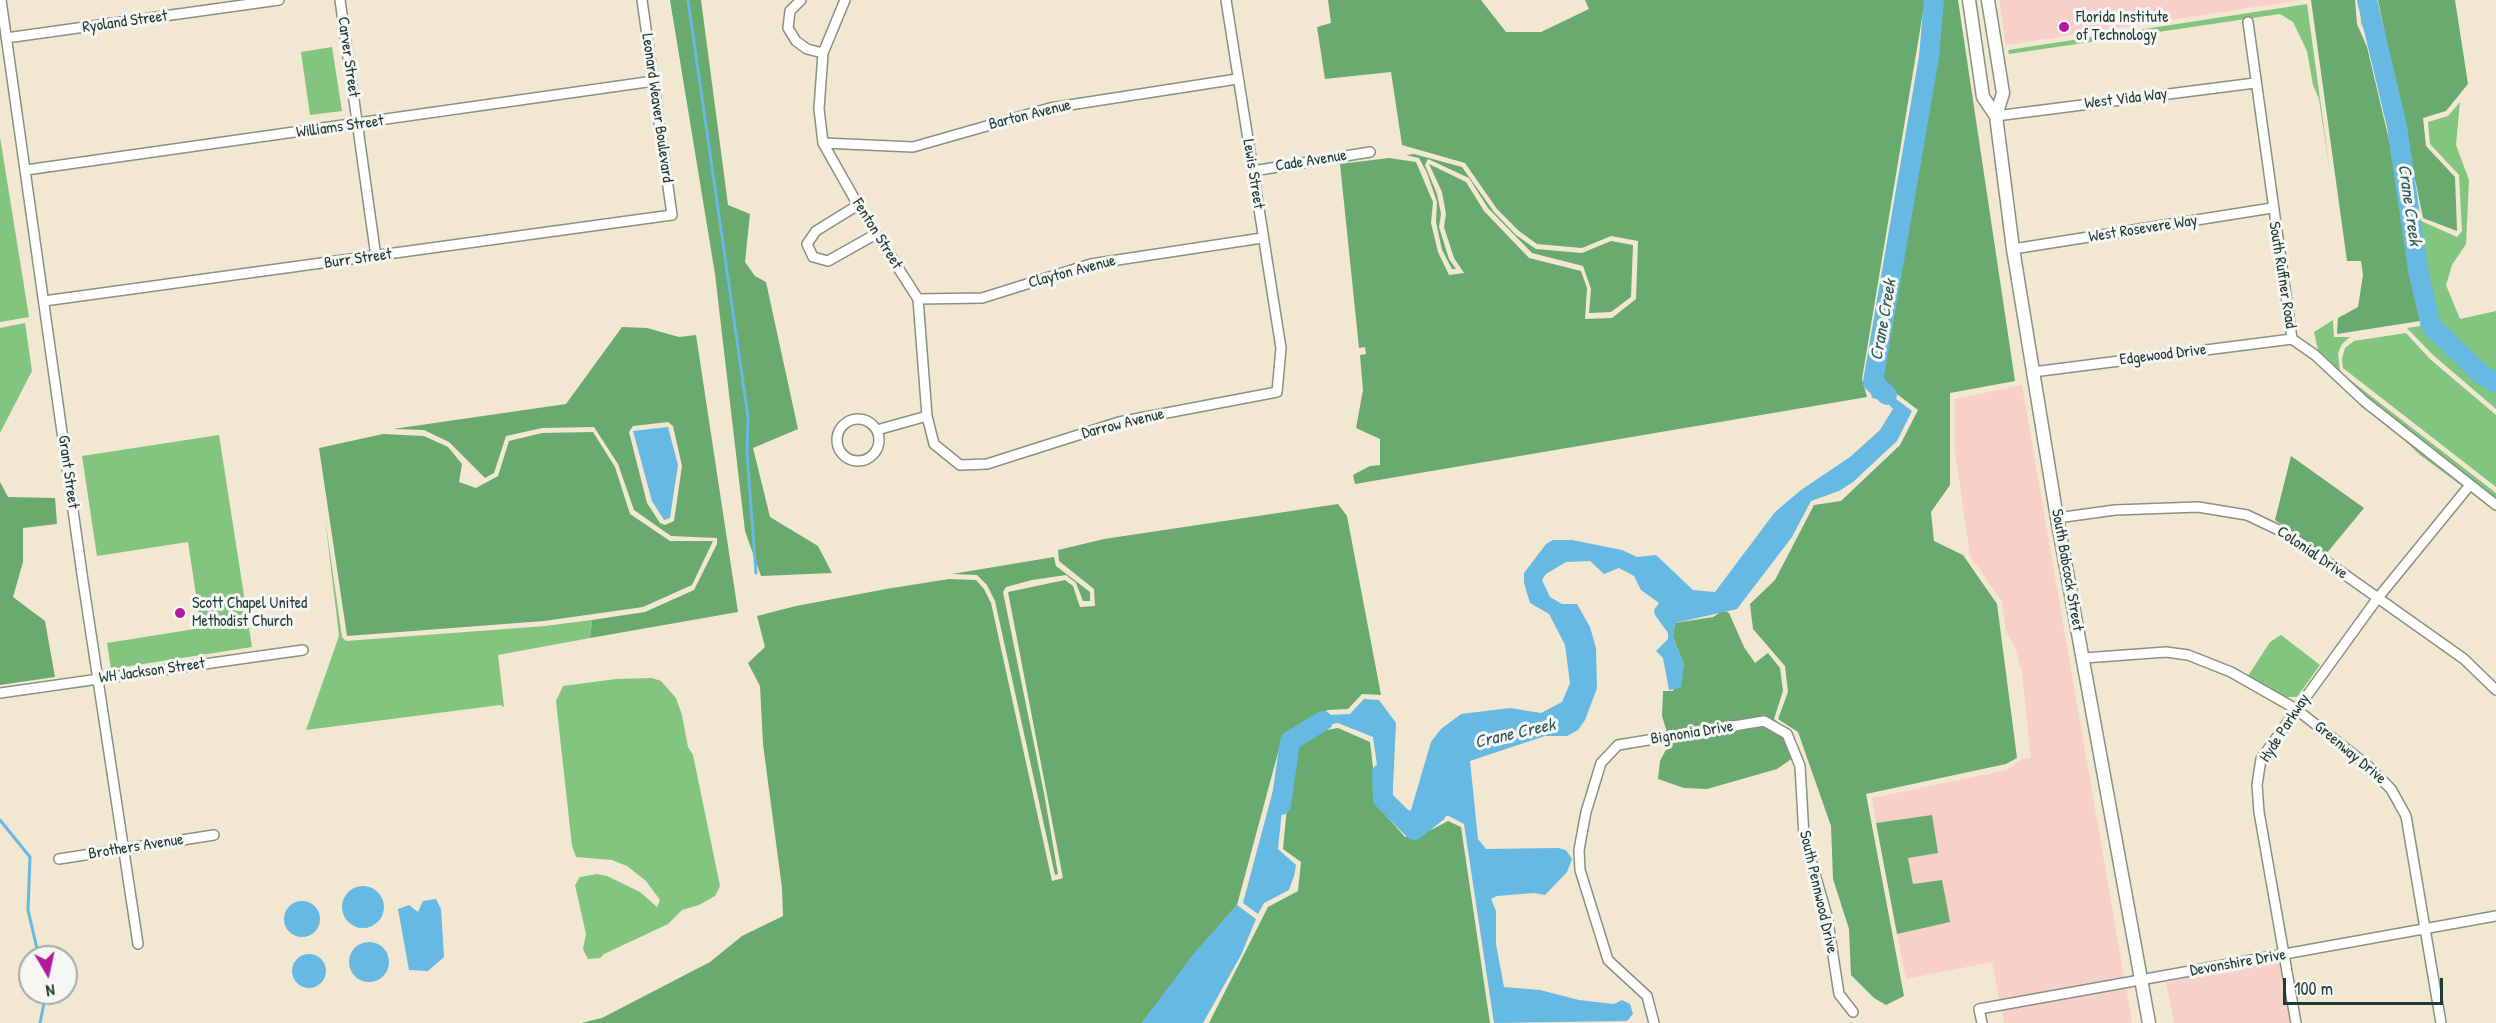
<!DOCTYPE html>
<style>
body{margin:0}
#map{position:relative;width:2496px;height:1023px;overflow:hidden;background:#f2e7d0;font-family:"Patrick Hand",sans-serif}
canvas{display:block}
.north{position:absolute;left:18px;top:945px;width:60px;height:60px;box-sizing:border-box;background:#f6f6f2;border:2px solid #a0aca6;border-radius:50%;rotate:171deg;font-size:16px;font-weight:700;line-height:24px;text-align:center;color:#1f3d34}
.north::after{content:'';display:block;margin:auto;width:21px;height:27px;background:#b5179e;clip-path:polygon(50% 0,100% 100%,50% 72%,0 100%)}
.scale{position:absolute;left:2283px;top:978px;width:160px;height:27px;box-sizing:border-box;border:3px solid #1f3d34;border-top:0;padding-left:8px;font-size:18px;line-height:21px;white-space:nowrap;color:#1f3d34;-webkit-text-stroke:4px #f6f6f2;paint-order:stroke}
</style>
<div id="map">
<canvas width="2496" height="1023"></canvas>
<div class="north">N</div>
<div class="scale">100 m</div>
</div>
<script>
const ctx = document.querySelector('canvas').getContext('2d');
ctx.lineJoin = 'round';
function fill(path, color) { ctx.fillStyle = color; ctx.fill(path, 'evenodd'); }
const shape = rows => new Path2D(rows.map(r => 'M' + r).join(''));
function strokePath(path, color, width, dash) { ctx.strokeStyle = color; ctx.lineWidth = width; ctx.lineCap = dash ? 'butt' : 'round'; ctx.setLineDash(dash || []); ctx.stroke(path); }
function write(font, color, halo, rows, align = 'center') {
  ctx.font = font + ' "Patrick Hand",sans-serif'; ctx.lineWidth = 6; ctx.setLineDash([]); ctx.textBaseline = 'middle'; ctx.strokeStyle = halo; ctx.fillStyle = color; for (const [text, x, y, turn = 0] of rows) {
    ctx.save(); ctx.translate(x, y); ctx.rotate((+turn || 0) * Math.PI / 180); ctx.textAlign = isNaN(turn) ? turn : align; if (halo) ctx.strokeText(text, 0, 0); ctx.fillText(text, 0, 0); ctx.restore();
  }
}
fill(shape([
 [1999,0,2301,0,2006,45],
 [2022,385,2132,1023,2004,1023,1992,962,1906,979,1897,934,1949,921,1913,884,1908,857,1937,853,1932,816,1876,823,1872,798,2007,770,2022,759,2031,758,2022,673,2015,647,2006,632,2002,602,1970,556,1955,451,1955,399],
 [2289,955,2301,1023,2174,1023,2166,982]
]), '#f7d1c7');
fill(shape([
 [1930,0,1933,0,1929,66,1875,376,1867,376],
 [2360,0,2373,0,2419,220,2457,237,2462,231,2459,175,2430,144,2428,122,2448,116,2460,102,2456,145,2469,180,2466,244,2452,265,2446,285,2460,319,2496,311,2496,409,2433,355,2407,328,2420,326,2424,320,2393,139,2372,46,2361,23],
 [2307,4,2330,172,2319,99,2313,85,2307,51,2293,22,2280,14,2009,54,2008,50],
 [332,47,342,111,310,115,301,52],
 [0,137,29,317,0,322],
 [2333,320,2334,337,2350,337,2342,344,2338,353,2340,372,2496,493,2496,511,2420,455,2320,359,2314,332],
 [25,323,32,371,0,433,0,328],
 [2406,333,2430,359,2496,415,2496,487,2343,368,2342,359,2345,348,2354,341],
 [219,435,252,647,111,669,107,643,201,628,188,542,97,556,82,456],
 [325,518,342,637,346,641,545,626,592,620,590,638,498,655,504,707,500,705,306,730,339,636],
 [2281,635,2320,665,2297,697,2285,697,2248,676,2270,642],
 [652,678,661,681,676,698,682,715,688,747,693,755,720,886,715,896,699,905,682,910,668,924,604,954,600,958,588,959,583,949,586,934,575,885,580,877,597,874,607,876,640,892,657,907,660,900,646,881,627,866,612,860,576,857,572,846,556,701,563,686,616,679]
]), '#82c57f');
fill(shape([
 [670,0,701,0,728,205,750,214,745,262,755,276,766,282,798,429,753,448,770,517,818,546,832,573,761,576,745,531,715,274],
 [1328,0,1481,0,1506,32,1541,32,1589,9,1585,0,1925,0,1862,379,1867,397,1355,484,1353,475,1370,466,1380,465,1380,439,1356,428,1363,390,1360,355,1366,354,1365,347,1359,348,1340,164,1389,158,1416,162,1433,202,1431,223,1438,252,1449,275,1464,273,1454,258,1444,227,1446,214,1442,192,1429,164,1466,182,1484,211,1529,258,1581,271,1587,288,1585,319,1612,318,1636,299,1638,241,1611,236,1582,248,1537,244,1519,231,1497,209,1465,163,1402,145,1391,72,1325,79,1317,27,1331,23],
 [1938,0,1958,0,2015,381,1950,393,1950,485,1931,512,1934,541,1963,555,1997,604,2017,758,2006,764,1866,794,1904,996,1886,1005,1874,998,1851,975,1849,929,1833,879,1831,826,1798,732,1778,719,1788,692,1785,666,1753,629,1750,604,1775,580,1814,505,1841,501,1900,445,1918,410,1881,382,1880,375,1934,67],
 [2311,0,2355,0,2357,24,2367,47,2389,140,2420,321,2337,334,2338,318,2358,307,2363,275,2361,261,2347,261],
 [2378,0,2455,0,2468,84,2446,111,2423,118,2426,146,2455,177,2457,231,2423,218],
 [1414,154,1462,167,1494,212,1516,235,1536,249,1582,253,1611,241,1633,245,1631,297,1611,312,1589,313,1591,289,1583,266,1532,253,1488,208,1469,178,1428,159,1425,165,1437,194,1441,214,1439,227,1449,259,1456,269,1452,269,1442,250,1436,222,1437,202,1427,173,1419,158,1406,155],
 [622,327,647,328,679,337,696,335,738,612,590,638,592,620,645,612,694,590,717,544,717,538,671,536,634,510,618,464,594,427,542,428,506,436,494,473,485,478,449,442,424,430,393,429,566,404],
 [668,422,673,426,682,466,674,521,665,525,660,523,647,503,629,432,633,426],
 [593,432,615,467,630,514,670,541,713,541,692,585,643,607,544,621,347,636,319,448,383,434,424,436,448,447,462,464,459,482,476,488,498,476,509,441,542,433],
 [2291,456,2364,508,2326,554,2275,520],
 [0,482,8,497,55,498,57,524,23,528,23,562,13,597,45,621,55,677,0,685],
 [1338,504,1347,516,1381,695,1362,694,1348,709,1328,710,1283,734,1237,905,1195,953,1142,1023,581,1023,602,1018,710,962,742,936,783,916,782,888,763,744,760,686,748,663,765,647,757,616,796,606,886,589,949,579,976,580,984,589,991,603,1052,881,1063,878,1008,592,1065,580,1073,586,1080,607,1095,606,1094,589,1059,561,1058,550,1104,539],
 [1054,557,1056,566,1090,592,1090,601,1083,601,1076,583,1066,575,1032,580,1006,587,1003,592,1044,793,1058,874,1055,875,995,601,987,585,977,575,952,574],
 [1724,610,1729,613,1744,647,1755,663,1768,653,1780,668,1783,691,1774,719,1794,736,1800,753,1777,769,1707,789,1684,788,1658,779,1660,761,1670,742,1662,716,1663,691,1673,691,1684,665,1673,637,1675,623,1713,617],
 [1338,728,1370,742,1376,793,1387,817,1405,837,1433,829,1448,821,1461,827,1490,1023,1209,1023,1268,907,1298,891,1301,862,1283,849,1293,745,1317,732],
 [1932,815,1938,853,1908,858,1913,884,1942,880,1950,922,1897,934,1876,823]
]), '#69aa6e');
fill(shape([
 [1867,376,1875,376,1879,386,1912,411,1897,441,1853,482,1839,491,1811,501,1792,537,1737,609,1675,623,1673,637,1684,665,1681,688,1669,690,1663,658,1656,651,1668,639,1668,633,1655,615,1654,610,1659,603,1641,590,1634,576,1619,568,1604,574,1590,561,1566,562,1546,574,1542,580,1550,597,1562,604,1577,604,1590,627,1596,648,1597,688,1585,720,1578,730,1567,736,1545,736,1470,761,1478,839,1486,849,1558,848,1566,850,1572,859,1567,872,1545,895,1534,893,1497,896,1491,899,1496,911,1496,944,1504,987,1540,990,1579,1000,1614,1004,1622,1000,1630,1004,1633,1014,1627,1021,1494,1023,1464,824,1449,816,1438,815,1428,825,1406,831,1390,814,1381,792,1373,737,1338,723,1315,727,1289,741,1278,849,1296,865,1294,876,1289,890,1264,903,1258,914,1243,903,1287,738,1329,715,1350,714,1364,699,1379,700,1396,723,1392,809,1397,813,1411,810,1431,742,1441,729,1461,714,1510,708,1541,713,1562,702,1570,683,1565,645,1549,614,1530,603,1524,583,1524,573,1546,544,1553,540,1572,540,1622,550,1637,557,1656,555,1693,590,1715,592,1775,512,1801,490,1850,457,1880,430,1893,409,1886,401,1872,398],
 [668,427,678,465,670,518,664,520,652,501,633,431],
 '342 907a21 21 0 1 1 42 0a21 21 0 1 1-42 0Z',
 [436,899,441,909,444,957,428,971,409,970,398,909,409,905,418,912,423,901],
 '284 919a18 18 0 1 1 36 0a18 18 0 1 1-36 0Z',
 [1237,905,1256,919,1241,955,1203,1023,1142,1023,1195,952],
 '349 962a20 20 0 1 1 40 0a20 20 0 1 1-40 0Z',
 '292 971a17 17 0 1 1 34 0a17 17 0 1 1-34 0Z'
]), '#66b9e2');
strokePath(shape([
 [688,0,748,417,747,453,756,573],
 [0,820,30,857,28,910,39,957],
 [40,1023,46,993]
]), '#66b9e2', 3);
strokePath(shape([
 [2367,0,2397,126,2418,270,2431,326,2481,374,2496,383],
 [1887,395,1873,382,1929,57,1934,0],
 [1382,773,1383,799,1414,830,1437,812],
 [1281,805,1290,741,1323,721]
]), '#66b9e2', 20);
const minor = shape([
 [1,0,83,581,138,944],
 [340,0,376,257],
 [801,0,790,11,788,28,796,41,807,49,823,53],
 [845,0,823,53,819,109,823,143,858,205,918,299,927,416,934,444,960,465,987,464,1119,422,1277,392,1281,348,1226,0],
 [2248,22,2292,339,2315,355,2364,401,2496,505],
 [6,38,279,0],
 [1996,116,2255,83],
 [823,143,913,147,1050,108,1237,79],
 [26,170,654,81],
 [1253,171,1370,152],
 [858,205,816,231,807,244,813,257,828,261,876,234],
 [2013,249,2272,208],
 [918,299,982,298,1091,264,1262,238],
 [44,301,672,215,642,0],
 [2033,372,2292,339],
 '837 440a21 21 0 1 1 42 0a21 21 0 1 1-42 0Z',
 [877,430,927,416],
 [2057,518,2115,510,2198,507,2247,515,2289,535,2464,659,2496,690],
 [2084,658,2166,652,2188,655,2231,672,2296,709,2368,766,2391,789,2406,816,2441,1023],
 [0,693,303,650],
 [59,859,214,835],
 [1654,1023,1647,996,1608,960,1580,870,1579,850,1586,812,1601,763,1618,745,1764,721,1787,734,1800,766,1804,836,1827,916,1839,994,1853,1012],
 [1982,1023,1979,1009,2496,916],
 [2296,1023,2259,812,2257,785,2261,759,2377,599,2470,485]
]);
const secondary = shape([
 [1969,0,1983,97,1996,116],
 [1988,0,2003,93,1996,116,2013,249,2057,518,2149,1023]
]);
strokePath(minor, '#889282', 12);
strokePath(secondary, '#889282', 15);
strokePath(minor, '#fff', 9);
strokePath(secondary, '#fff', 12);
for (const [x, y, r, color] of [
 [2064,27,6,"#b5179e"],
 [180,613,6,"#b5179e"]
]) { const dot = new Path2D(); dot.arc(x, y, r, 0, 2 * Math.PI); ctx.fillStyle = color; ctx.fill(dot); strokePath(dot, '#f6f6f2', 2); }
write('16px', '#1f3d34', '#f6f6f2', [
 ["Florida Institute",2076,18],
 ["of Technology",2076,36],
 ["Scott Chapel United",192,604],
 ["Methodist Church",192,622]
], 'left');
write('16px', '#1f3d34', '#f6f6f2', [
 ["Ryoland Street",125,22,-8],
 ["Carver Street",348,57,82],
 ["West Vida Way",2126,99,-7],
 ["Leonard Weaver Boulevard",657,108,82],
 ["Barton Avenue",1030,115,-14],
 ["Williams Street",340,127,-8],
 ["Cade Avenue",1311,161,-9],
 ["Lewis Street",1253,174,81],
 ["West Rosevere Way",2143,229,-9],
 ["Fenton Street",877,234,58],
 ["Burr Street",358,259,-8],
 ["Clayton Avenue",1072,272,-15],
 ["South Ruffner Road",2282,275,81],
 ["Edgewood Drive",2163,355,-7],
 ["Darrow Avenue",1123,424,-14],
 ["Grant Street",68,472,82],
 ["Colonial Drive",2312,553,34],
 ["South Babcock Street",2067,570,80],
 ["WH Jackson Street",152,671,-8],
 ["Hyde Parkway",2285,728,-57],
 ["Bignonia Drive",1692,733,-9],
 ["Greenway Drive",2350,753,40],
 ["Brothers Avenue",136,847,-9],
 ["South Pennwood Drive",1818,892,77],
 ["Devonshire Drive",2238,963,-10]
]);
write('italic 18px', '#315c60', '#f6f6f2', [
 ["Crane Creek",2409,205,82],
 ["Crane Creek",1884,320,-80],
 ["Crane Creek",1515,734,-13]
]);
</script>
